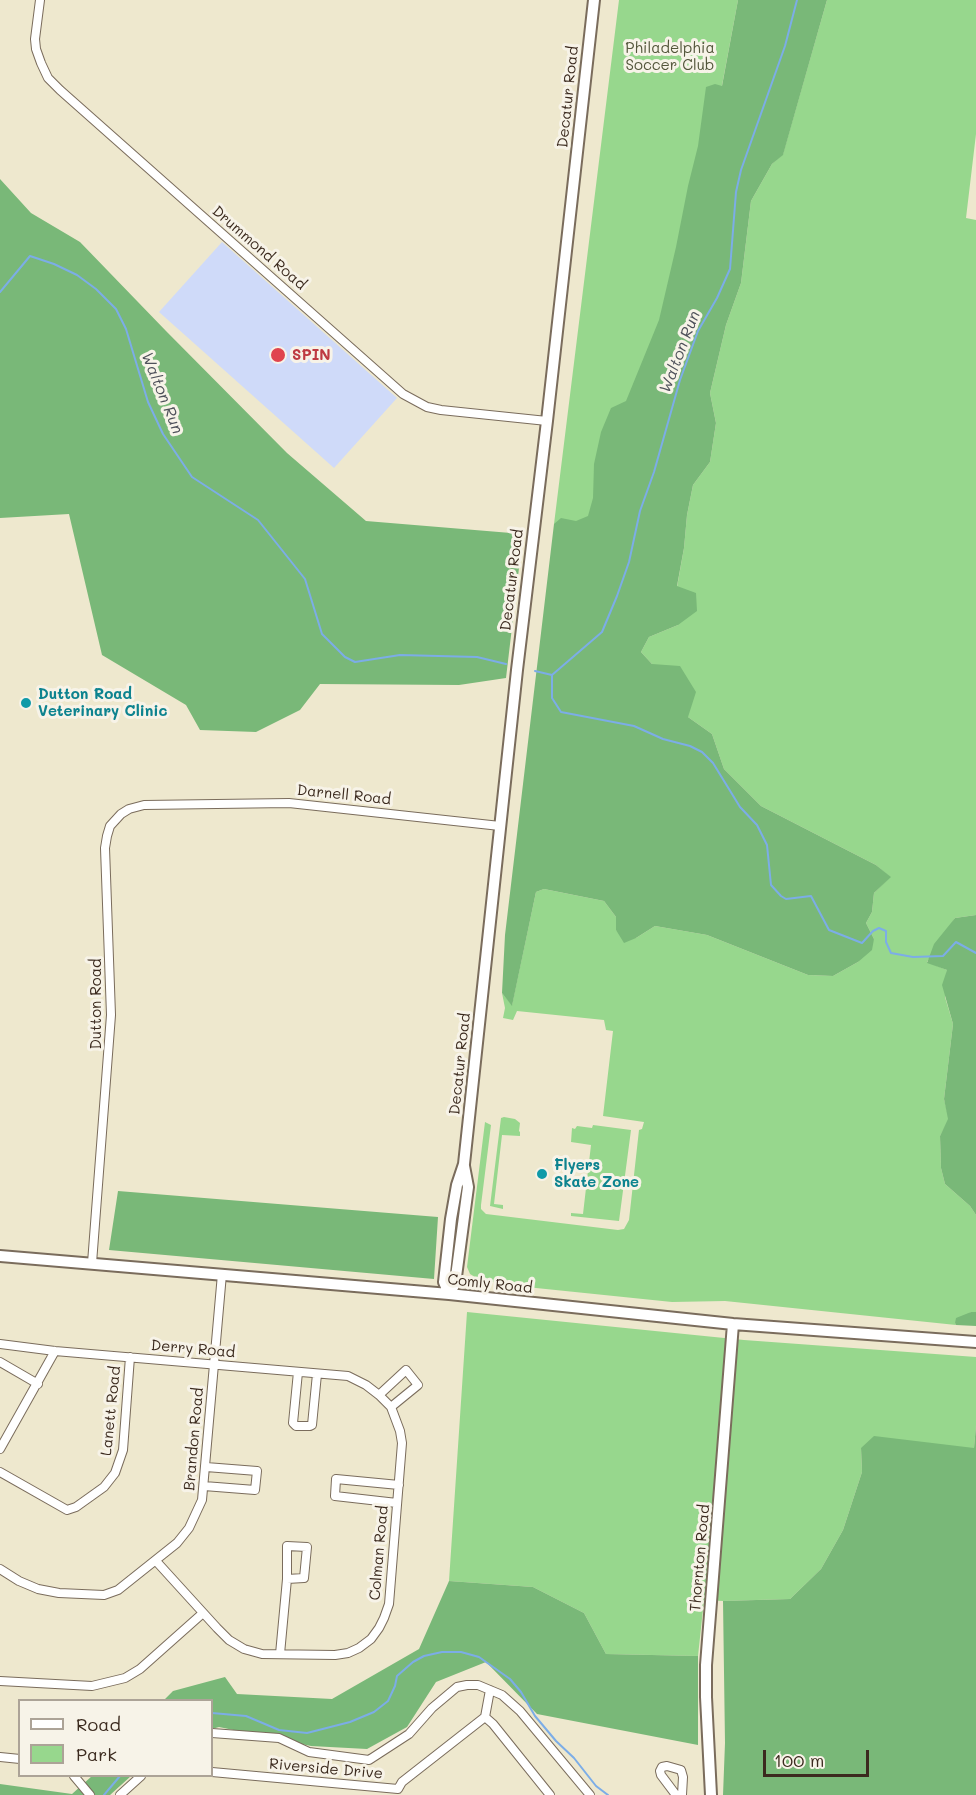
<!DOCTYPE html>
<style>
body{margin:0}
#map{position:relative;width:976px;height:1795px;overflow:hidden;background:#eee8ce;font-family:Mali,sans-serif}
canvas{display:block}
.legend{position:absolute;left:18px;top:1699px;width:195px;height:78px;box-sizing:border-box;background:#f7f3e8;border:2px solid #aca397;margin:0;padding:8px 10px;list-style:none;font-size:18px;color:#3b2a1e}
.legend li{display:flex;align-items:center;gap:12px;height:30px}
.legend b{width:30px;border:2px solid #aca397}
.scale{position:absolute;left:763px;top:1750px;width:106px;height:27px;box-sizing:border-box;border:3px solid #3b2a1e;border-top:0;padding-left:8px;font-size:18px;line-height:21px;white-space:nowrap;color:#3b2a1e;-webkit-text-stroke:4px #f7f3e8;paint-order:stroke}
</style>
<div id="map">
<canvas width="976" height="1795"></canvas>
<ul class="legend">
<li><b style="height:8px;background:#fff"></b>Road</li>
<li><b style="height:16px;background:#97d78d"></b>Park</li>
</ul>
<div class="scale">100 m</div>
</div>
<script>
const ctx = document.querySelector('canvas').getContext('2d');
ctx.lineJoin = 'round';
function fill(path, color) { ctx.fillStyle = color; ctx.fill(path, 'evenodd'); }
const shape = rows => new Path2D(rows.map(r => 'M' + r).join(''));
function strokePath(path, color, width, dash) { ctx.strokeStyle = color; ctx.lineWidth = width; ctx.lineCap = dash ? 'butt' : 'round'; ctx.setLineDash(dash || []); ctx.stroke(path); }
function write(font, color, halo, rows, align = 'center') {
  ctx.font = font + ' Mali,sans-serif'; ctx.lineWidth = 6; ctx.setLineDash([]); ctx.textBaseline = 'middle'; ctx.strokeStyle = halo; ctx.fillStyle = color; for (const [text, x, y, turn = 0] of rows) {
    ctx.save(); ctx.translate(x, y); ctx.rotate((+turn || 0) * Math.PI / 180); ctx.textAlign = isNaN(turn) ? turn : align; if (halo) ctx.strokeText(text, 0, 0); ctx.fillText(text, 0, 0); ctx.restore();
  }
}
fill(shape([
 [222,242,397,398,334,468,159,312]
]), '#cfdaf9');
fill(shape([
 [619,0,738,0,711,144,661,358,591,527,554,524],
 [827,0,976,0,976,134,966,218,976,220,976,915,955,918,927,962,947,970,945,997,953,1024,944,1099,949,1119,940,1136,941,1168,945,1184,970,1206,976,1215,976,1312,971,1312,955,1323,956,1325,725,1301,672,1302,507,1285,475,1277,470,1274,467,1267,485,1122,491,1125,481,1205,481,1209,486,1214,618,1230,624,1229,629,1220,639,1130,642,1129,644,1122,603,1116,613,1031,606,1030,604,1020,517,1011,513,1020,503,1018,505,1008,502,993,512,1005,536,892,544,889,604,901,616,917,616,930,636,938,655,926,707,935,808,975,833,976,858,962,874,939,866,923,872,912,874,893,890,877,876,865,761,806,724,769,712,734,688,717,652,664,641,652,649,637,678,625,677,587,684,548,687,515,693,485,710,462,716,423,710,393,726,325,741,283,751,201,772,164,783,154],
 [504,1117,515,1119,520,1123,519,1131,520,1132,520,1136,502,1135,494,1204,503,1205,503,1209,490,1206,501,1118],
 [593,1125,631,1130,619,1221,571,1216,571,1213,583,1214,591,1145,571,1142,572,1128,575,1129,577,1126,592,1128],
 [467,1312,744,1340,976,1357,976,1425,974,1448,861,1448,862,1472,843,1530,821,1569,790,1599,723,1601,704,1600,698,1656,606,1654,584,1613,533,1587,449,1581]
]), '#97d78d');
fill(shape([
 [738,0,827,0,783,155,772,164,751,201,741,283,726,325,710,393,716,423,710,462,693,485,687,515,684,548,677,586,696,593,697,611,678,625,649,637,641,652,652,664,680,666,696,692,688,717,712,734,724,769,761,806,876,865,891,877,874,893,872,912,866,923,874,939,872,950,858,962,833,976,808,975,707,935,655,926,636,938,624,943,616,930,616,917,604,901,544,889,536,892,512,1006,502,993,505,935,554,524,561,518,576,521,588,516,593,498,594,464,601,432,611,408,626,401,659,320,676,247,688,186,698,146,706,87,715,84,722,86],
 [0,179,31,213,80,242,166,331,287,453,366,521,523,534,506,678,459,685,320,684,300,710,256,732,200,730,186,705,102,655,69,514,0,518],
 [976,915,976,1215,970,1206,945,1184,941,1168,940,1136,948,1119,944,1099,953,1024,942,985,947,970,927,963,934,944,955,918],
 [118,1191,438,1217,434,1279,109,1250],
 [971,1312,976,1312,976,1326,956,1325,955,1323,956,1318],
 [976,1425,976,1795,723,1795,725,1743,723,1601,790,1599,821,1569,843,1530,862,1472,861,1448,874,1436,974,1448],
 [449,1581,533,1587,584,1613,606,1654,698,1656,698,1745,537,1714,486,1662,436,1682,407,1727,367,1749,311,1746,219,1727,212,1729,212,1700,164,1700,173,1691,225,1677,237,1694,332,1699,419,1649],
 [92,1776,131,1776,110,1795,0,1795,0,1784,72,1794]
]), '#79b878');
strokePath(shape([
 [0,292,30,256,54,264,77,275,96,289,116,309,126,329,148,402,163,434,192,477,258,520,305,579,322,634,345,657,355,662,400,655,477,657,506,664],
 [535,671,552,675],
 [552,675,602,632,617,596,629,562,640,511,654,472,680,380,698,331,717,298,730,269,736,192,741,170,785,46,797,0],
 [552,675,552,698,561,712,634,726,663,739,690,746,702,752,713,763,740,807,757,825,767,845,771,885,781,896,786,899,811,896,829,930,862,943,873,931,879,928,886,931,886,942,891,953,913,957,943,956,956,942,976,953],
 [212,1713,246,1716,279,1730,307,1733,350,1722,374,1712,388,1701,395,1686,397,1676,413,1662,424,1656,442,1652,461,1652,479,1657,510,1679,521,1692,535,1716,556,1741,574,1758,596,1786,608,1795],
 [104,1795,120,1776]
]), '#7cade7', 2);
const street = shape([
 [40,0,35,39,36,49,41,63,48,78,60,90,403,394,427,407,441,410,547,421],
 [92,1263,111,1015,105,848,107,836,110,826,121,814,129,809,144,805,289,803,500,826],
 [0,1344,55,1351,348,1376,366,1385,379,1395,391,1407,400,1431,402,1443,389,1604,384,1618,379,1628,371,1639,359,1648,348,1653,335,1655,262,1654,244,1649,229,1640,217,1628,156,1561],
 [0,1362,38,1384],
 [298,1372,293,1423,296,1426,310,1426,312,1425,317,1374],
 [379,1395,406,1370,418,1385,391,1407],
 [0,1449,55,1351],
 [0,1472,67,1510,76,1507,104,1487,115,1473,123,1450,130,1357],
 [204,1486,255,1490,257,1471,206,1467],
 [397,1503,335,1496,336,1479,399,1485],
 [287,1546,307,1547,304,1578,287,1579,287,1546],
 [0,1569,19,1581,38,1589,59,1593,104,1595,118,1590,177,1543,189,1528,202,1500,222,1274],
 [280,1654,287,1579],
 [0,1681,92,1686,125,1678,140,1669,203,1613],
 [485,1717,493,1724,550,1795],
 [485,1717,490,1690],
 [212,1733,279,1738,309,1752,369,1760,409,1734,432,1708,457,1687,467,1685,478,1685,502,1695,520,1711,590,1795],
 [0,1757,20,1759],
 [212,1772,398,1789,402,1782,485,1717],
 [74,1776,90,1795],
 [120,1795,141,1776],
 [676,1795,661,1775,660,1771,662,1767,667,1766,681,1770,683,1777,682,1795]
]);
const secondary = shape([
 [0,1256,449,1294,733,1324,976,1342],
 [449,1294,444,1282,451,1219,457,1185,464,1164,517,670,547,421,594,0],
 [449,1294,455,1284,468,1187,464,1166],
 [711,1795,706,1697,706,1665,733,1324]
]);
strokePath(street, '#7a6c5c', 10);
strokePath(secondary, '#7a6c5c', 14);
strokePath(street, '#fff', 8);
strokePath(secondary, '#fff', 10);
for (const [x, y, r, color] of [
 [278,355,8,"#e0444e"],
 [26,703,6,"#0f9aa8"],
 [542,1174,6,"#0f9aa8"]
]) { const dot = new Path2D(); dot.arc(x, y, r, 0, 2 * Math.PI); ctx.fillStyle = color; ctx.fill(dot); strokePath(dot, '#f7f3e8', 2); }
write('15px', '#52553a', '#f7f3e8', [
 ["Philadelphia",670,48],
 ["Soccer Club",670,65]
]);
write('15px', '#3b2a1e', '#f7f3e8', [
 ["Decatur Road",568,97,-84],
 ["Drummond Road",259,248,41],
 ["Decatur Road",512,580,-83],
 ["Darnell Road",344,795,6],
 ["Dutton Road",96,1004,-90],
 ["Decatur Road",460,1064,-84],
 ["Comly Road",490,1284,6],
 ["Derry Road",193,1349,5],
 ["Lanett Road",111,1411,-84],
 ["Brandon Road",194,1439,-85],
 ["Colman Road",379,1553,-85],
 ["Thornton Road",700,1558,-85],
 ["Riverside Drive",326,1769,5]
]);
write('bold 15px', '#be3a42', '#f7f3e8', [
 ["SPIN",292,355]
], 'left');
write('bold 15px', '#0d838f', '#f7f3e8', [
 ["Dutton Road",38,694],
 ["Veterinary Clinic",38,711],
 ["Flyers",554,1165],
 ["Skate Zone",554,1182]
], 'left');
write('italic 16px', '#4e515a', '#f7f3e8', [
 ["Walton Run",680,352,-69],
 ["Walton Run",162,393,68]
]);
</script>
